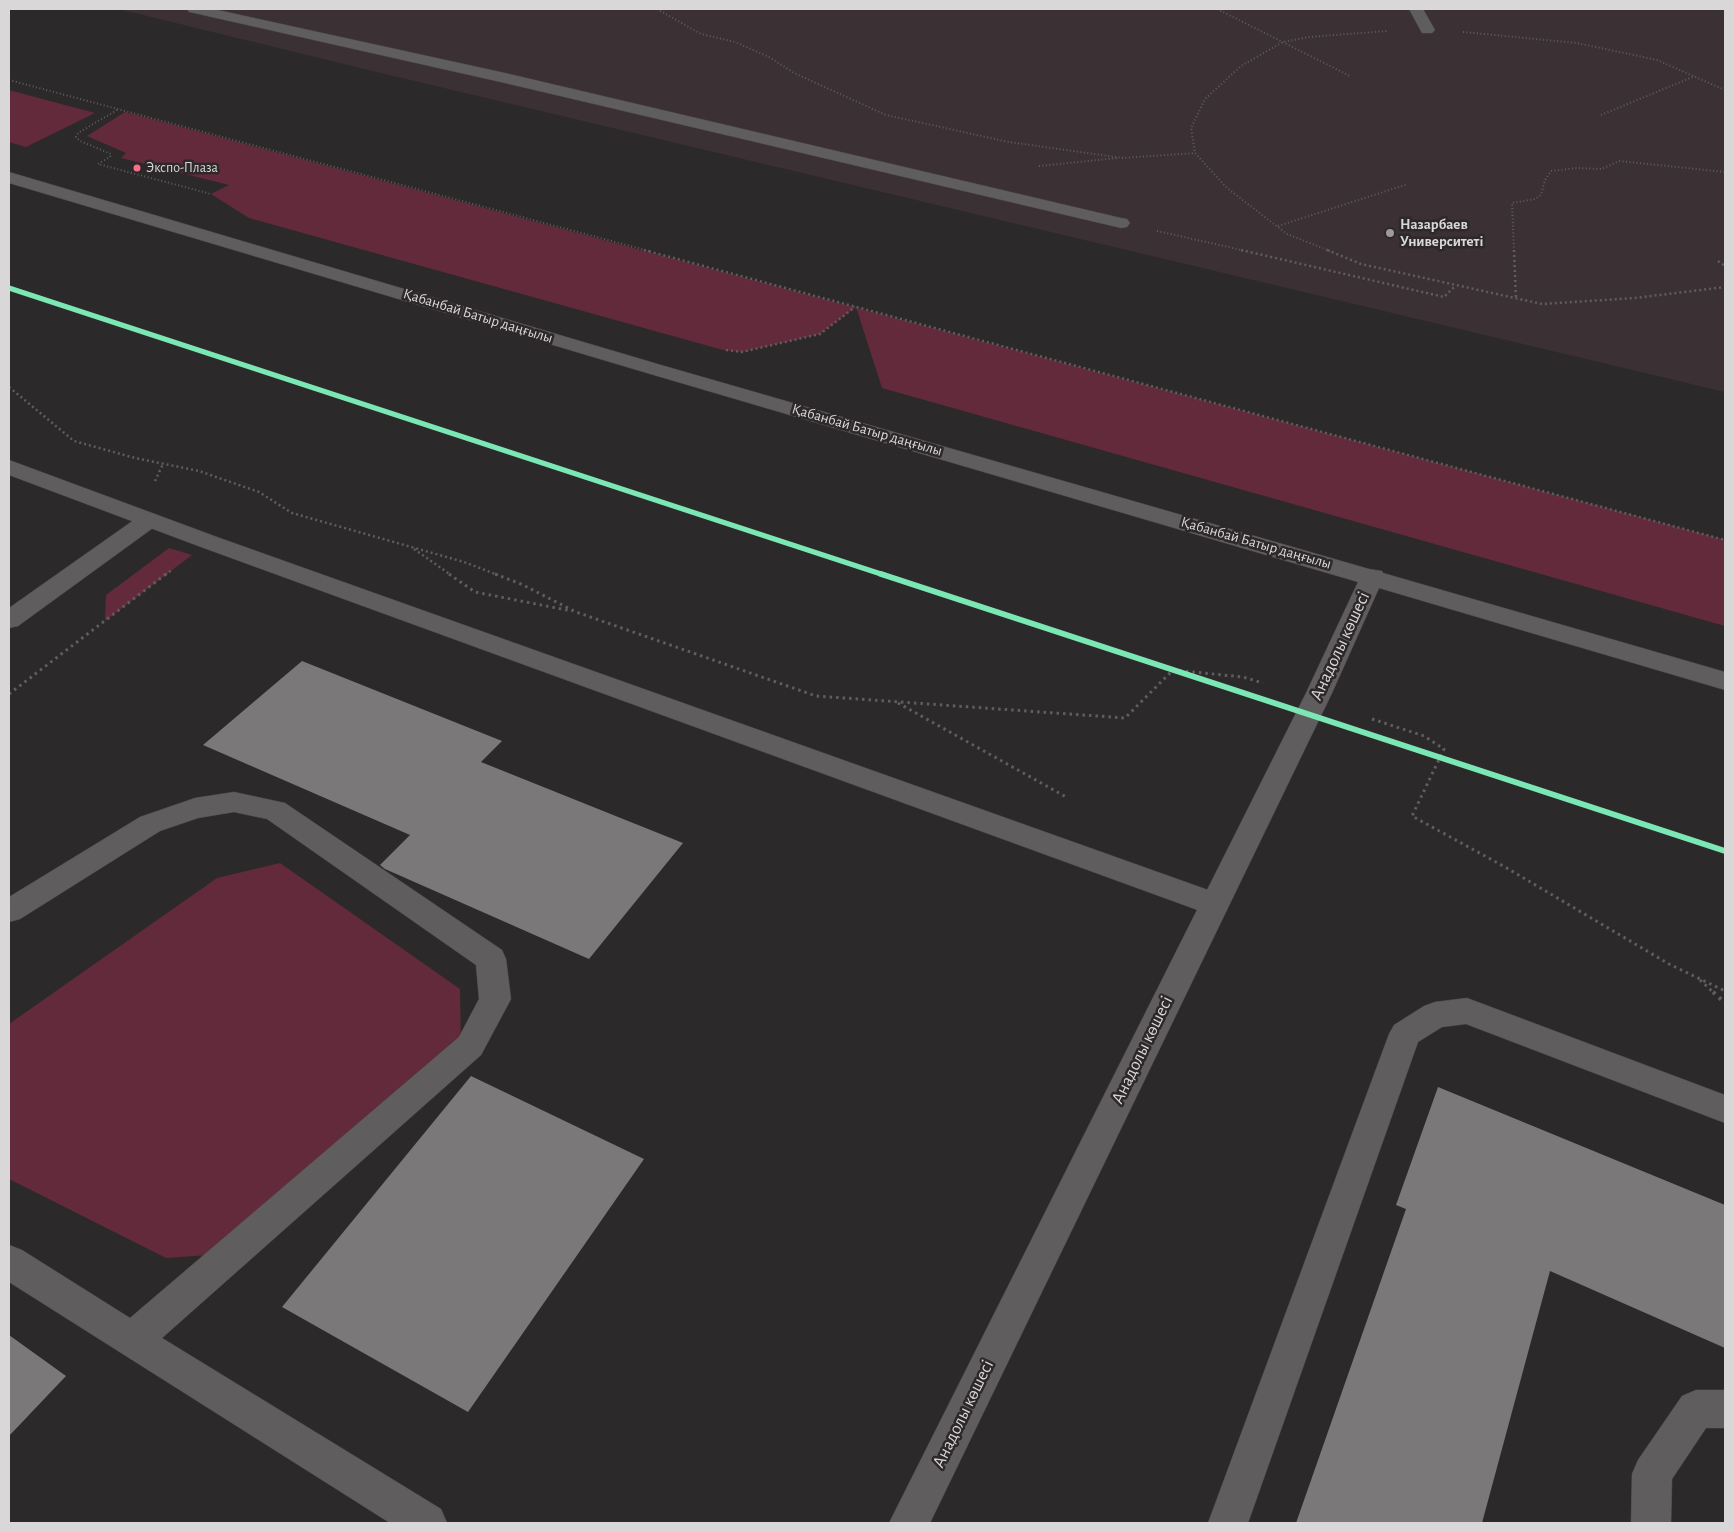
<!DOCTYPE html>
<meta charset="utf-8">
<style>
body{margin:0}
#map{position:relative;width:1734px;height:1532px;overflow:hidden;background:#2c292a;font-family:"Alegreya Sans",sans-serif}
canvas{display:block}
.frame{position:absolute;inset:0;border:10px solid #dad7d8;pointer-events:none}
</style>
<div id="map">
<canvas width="1734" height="1532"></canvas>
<div class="frame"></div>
</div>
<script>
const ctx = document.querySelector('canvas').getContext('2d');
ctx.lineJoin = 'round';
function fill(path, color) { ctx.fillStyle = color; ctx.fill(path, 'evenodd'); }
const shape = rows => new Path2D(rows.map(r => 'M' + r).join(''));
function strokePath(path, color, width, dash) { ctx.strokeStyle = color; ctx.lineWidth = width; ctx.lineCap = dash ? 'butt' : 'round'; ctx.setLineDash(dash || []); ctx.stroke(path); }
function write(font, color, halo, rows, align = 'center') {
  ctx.font = font + ' "Alegreya Sans",sans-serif'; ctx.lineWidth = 5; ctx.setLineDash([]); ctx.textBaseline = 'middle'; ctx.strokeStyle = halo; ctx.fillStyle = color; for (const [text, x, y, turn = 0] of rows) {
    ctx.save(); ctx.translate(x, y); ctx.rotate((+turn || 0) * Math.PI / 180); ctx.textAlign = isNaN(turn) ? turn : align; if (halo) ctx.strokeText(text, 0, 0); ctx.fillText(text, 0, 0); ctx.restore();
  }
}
fill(shape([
 [118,9,1725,9,1725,392,385,74]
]), '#3b3033');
fill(shape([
 [9,90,95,113,26,147,9,142],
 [125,112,1725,540,1725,626,882,388,856,307,820,334,742,352,723,350,249,218,211,194,229,185,121,158,126,153,87,136],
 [169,548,192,555,105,621,106,595],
 [280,863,460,989,461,1047,208,1255,166,1258,9,1179,9,1024,217,878]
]), '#632a3c');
fill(shape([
 [302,661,502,741,481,762,683,843,589,959,385,869,380,865,410,835,203,745],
 [471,1076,644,1159,468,1412,282,1307],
 [1438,1087,1725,1205,1725,1348,1550,1271,1482,1523,1296,1523,1406,1209,1396,1205],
 [9,1335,66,1376,9,1436]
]), '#7b7879');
const lane = shape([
 [187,9,213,9,505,73,1121,218,1127,219,1130,223,1127,227,1121,228,505,83,194,13,189,12,187,9],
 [1409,9,1423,9,1435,30,1432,33,1422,33,1409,9],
 [9,460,217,537,1225,896,1229,904,1225,912,1214,915,1203,912,201,547,9,475,9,460],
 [234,792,285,803,502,950,506,959,511,999,481,1055,162,1338,441,1509,447,1523,390,1523,9,1282,9,1245,22,1250,130,1318,459,1037,479,999,476,965,267,819,234,812,198,818,160,831,20,919,9,922,9,897,140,817,195,798,234,792],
 [1696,1390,1725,1390,1725,1428,1706,1428,1672,1479,1671,1523,1631,1523,1632,1474,1638,1460,1682,1396,1696,1390]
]);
const street = shape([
 [149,513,157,515,161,520,157,525,18,626,9,628,9,608,141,515,149,513],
 [1467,998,1725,1095,1725,1123,1466,1024,1442,1027,1418,1042,1248,1523,1208,1523,1389,1034,1394,1025,1424,1006,1435,1002,1467,998]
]);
const secondary = shape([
 [9,172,661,365,1369,569,1382,571,1383,573,1725,672,1725,690,1379,588,1332,693,930,1523,889,1523,1306,693,1358,582,647,373,9,183,9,172]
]);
strokePath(lane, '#484546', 1);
strokePath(street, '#484546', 1);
strokePath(secondary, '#484546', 1);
strokePath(shape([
 [657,9,701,34,735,42,769,57,794,73,886,115,1009,142,1123,158,1195,153],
 [1217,9,1350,76],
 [1463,32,1577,43,1657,60,1725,90],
 [9,80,649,251],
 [117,110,78,133,76,137,80,141,111,154,110,157,98,164,211,194],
 [1601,115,1695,76],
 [1039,166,1118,158],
 [1278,226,1408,184],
 [1157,231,1246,251],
 [1330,251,1287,234,1227,188,1195,153,1191,128,1205,99,1241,66,1283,42,1309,37,1387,31],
 [1514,251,1512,203,1535,199,1541,195,1545,180,1551,171,1577,168,1602,169,1619,161,1725,172]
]), '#5f5e5e', 2, [1, 2.5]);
strokePath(shape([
 [644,250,1725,540],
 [1241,250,1444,297,1454,287],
 [1327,250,1361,264,1542,304,1635,298,1725,287],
 [1514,250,1516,299],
 [1718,261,1725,266],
 [726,350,742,352,820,334,855,307],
 [9,387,74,441,135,458,199,471,259,492,292,513,464,562,498,575],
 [155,481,163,464],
 [414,549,451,575],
 [165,575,173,569]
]), '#5f5e5e', 2.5, [2, 3]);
strokePath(shape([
 [449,574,475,592,572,611],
 [495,574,521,584,576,612,816,696,1125,718,1173,670,1243,677,1263,683],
 [9,694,166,574],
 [898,703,1068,798],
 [1372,719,1424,736,1444,749,1412,816,1505,867,1669,964,1725,991],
 [1700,980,1714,993]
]), '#5f5e5e', 3, [2.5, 4]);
strokePath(shape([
 [1713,992,1725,1003]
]), '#5f5e5e', 4, [3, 5]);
fill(lane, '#5f5d5e');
fill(street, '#5f5d5e');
fill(secondary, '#5f5d5e');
strokePath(shape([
 [9,288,884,575]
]), '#7ae7b4', 5);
strokePath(shape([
 [881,574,1725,851]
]), '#7ae7b4', 6);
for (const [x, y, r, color] of [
 [137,168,4.5,"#fb6d88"],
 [1390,233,5,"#9d9a9b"]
]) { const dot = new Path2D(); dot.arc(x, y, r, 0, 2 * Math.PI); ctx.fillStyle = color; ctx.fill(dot); strokePath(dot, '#2d2829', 2); }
write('14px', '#dad7d8', '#2d2829', [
 ["Экспо-Плаза",146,168]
], 'left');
write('bold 15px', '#dad7d8', '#2d2829', [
 ["Назарбаев",1400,224],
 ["Университеті",1400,241]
], 'left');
write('15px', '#dad7d8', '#2d2829', [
 ["Қабанбай Батыр даңғылы",478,316,17],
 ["Қабанбай Батыр даңғылы",867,430,16],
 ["Қабанбай Батыр даңғылы",1256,543,16]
]);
write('18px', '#dad7d8', '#2d2829', [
 ["Анадолы көшесі",1340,646,-65],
 ["Анадолы көшесі",1142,1050,-64],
 ["Анадолы көшесі",963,1414,-64]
]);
</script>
